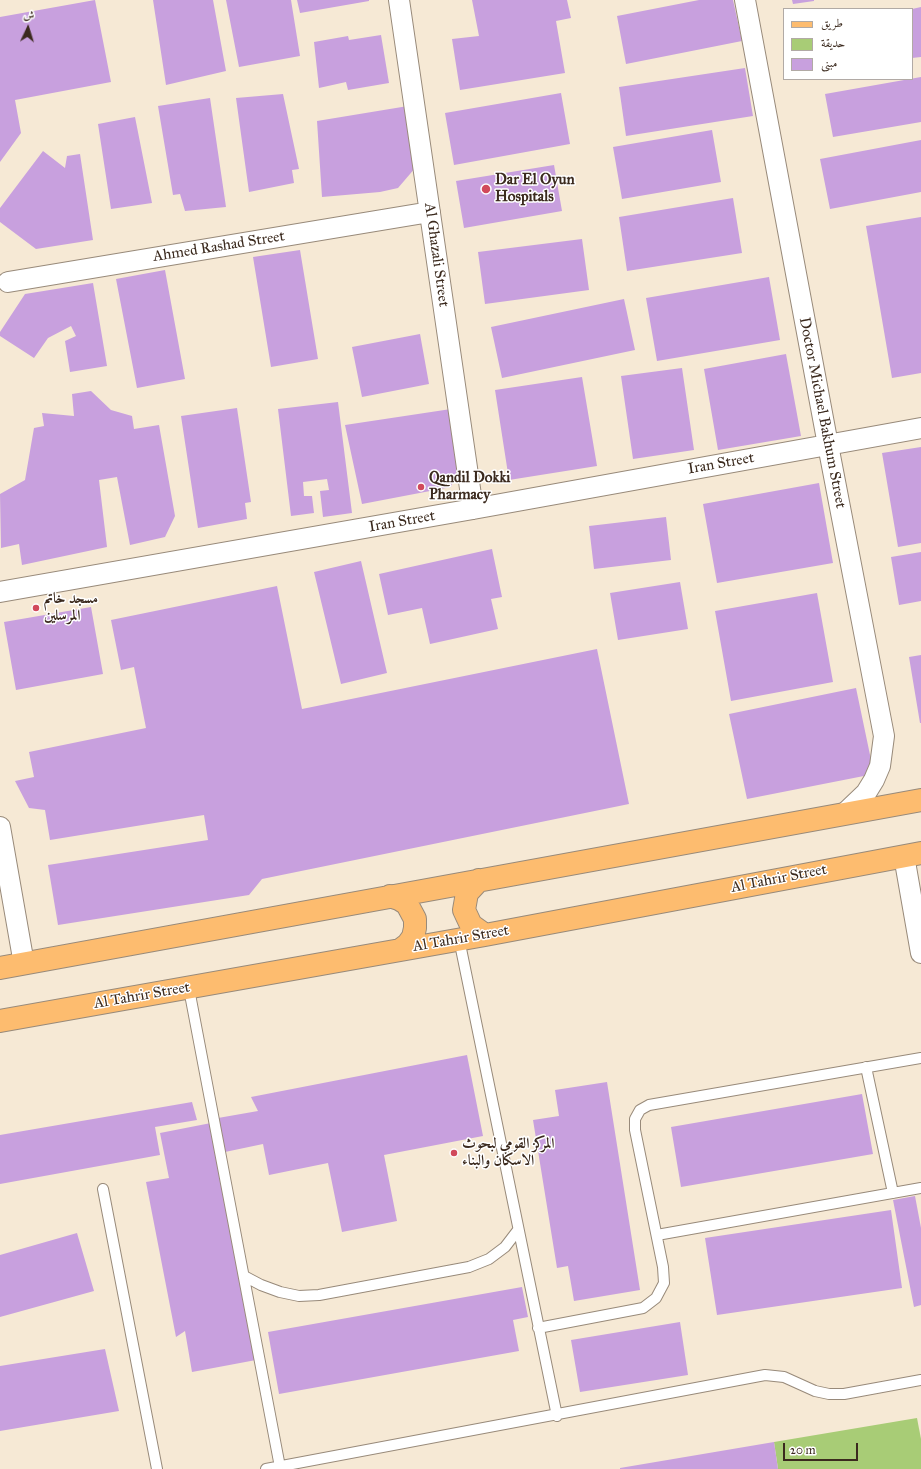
<!DOCTYPE html>
<meta charset="utf-8">
<style>
body{margin:0}
#map{position:relative;width:921px;height:1469px;overflow:hidden;background:#f6e9d5;font-family:"IM FELL Great Primer",Amiri,serif}
canvas{display:block}
.legend{position:absolute;left:783px;top:8px;width:130px;height:72px;box-sizing:border-box;background:#fff;border:1px solid #b1aaa5;margin:0;padding:5px 7px;list-style:none;font-size:12px;color:#3b2a1e}
.legend li{display:flex;align-items:center;gap:8px;height:20px}
.legend b{width:20px;border:1px solid #b1aaa5}
.north{position:absolute;left:8px;top:8px;width:40px;height:40px;-webkit-text-stroke:3px #fff;paint-order:stroke;rotate:4deg;font-size:11px;font-weight:700;line-height:16px;text-align:center;color:#3b2a1e}
.north::after{content:'';display:block;margin:auto;width:14px;height:18px;background:#3b2a1e;clip-path:polygon(50% 0,100% 100%,50% 72%,0 100%)}
.scale{position:absolute;left:783px;top:1443px;width:75px;height:18px;box-sizing:border-box;border:2px solid #3b2a1e;border-top:0;padding-left:5px;font-size:12px;line-height:14px;white-space:nowrap;color:#3b2a1e;-webkit-text-stroke:3px #fff;paint-order:stroke}
</style>
<div id="map">
<canvas width="921" height="1469"></canvas>
<ul class="legend">
<li><b style="height:5px;background:#fdbc6f"></b>طريق</li>
<li><b style="height:11px;background:#a8cc76"></b>حديقة</li>
<li><b style="height:11px;background:#c8a0de"></b>مبنى</li>
</ul>
<div class="north">ش</div>
<div class="scale">20 m</div>
</div>
<script>
const ctx = document.querySelector('canvas').getContext('2d');
ctx.lineJoin = 'round';
function fill(path, color) { ctx.fillStyle = color; ctx.fill(path, 'evenodd'); }
const shape = rows => new Path2D(rows.map(r => 'M' + r).join(''));
function strokePath(path, color, width, dash) { ctx.strokeStyle = color; ctx.lineWidth = width; ctx.lineCap = dash ? 'butt' : 'round'; ctx.setLineDash(dash || []); ctx.stroke(path); }
function write(font, color, halo, rows, align = 'center') {
  ctx.font = font + ' "IM FELL Great Primer",Amiri,serif'; ctx.lineWidth = 3; ctx.setLineDash([]); ctx.textBaseline = 'middle'; ctx.strokeStyle = halo; ctx.fillStyle = color; for (const [text, x, y, turn = 0] of rows) {
    ctx.save(); ctx.translate(x, y); ctx.rotate((+turn || 0) * Math.PI / 180); ctx.textAlign = isNaN(turn) ? turn : align; if (halo) ctx.strokeText(text, 0, 0); ctx.fillText(text, 0, 0); ctx.restore();
  }
}
fill(shape([
 [917,1418,921,1439,921,1469,778,1469,774,1442]
]), '#a8cc76');
fill(shape([
 [95,0,111,82,15,100,21,133,0,162,0,17],
 [153,0,213,0,226,71,166,85],
 [226,0,291,0,300,56,239,67],
 [297,0,369,0,369,1,300,13],
 [472,0,567,0,571,18,556,21,565,73,460,90,452,39,479,36],
 [699,0,733,0,742,41,626,64,617,16],
 [792,0,814,0,814,1,793,4],
 [921,7,921,57,912,58,912,9],
 [381,35,389,83,348,90,346,82,319,88,314,42,348,36,349,40],
 [745,68,753,116,626,136,619,87],
 [921,77,921,122,833,137,825,94],
 [561,93,570,144,454,165,445,113],
 [283,94,299,169,292,170,294,183,249,192,236,98],
 [210,98,226,207,185,211,180,194,173,195,158,106],
 [408,106,416,167,398,188,380,192,322,197,317,121],
 [135,117,152,203,111,209,98,124],
 [712,130,721,182,622,199,613,147],
 [921,140,921,192,830,209,820,159],
 [43,151,65,168,67,156,80,154,93,240,36,249,0,222,0,208],
 [554,165,562,211,464,228,456,181],
 [733,198,742,253,627,271,619,217],
 [921,217,921,373,892,378,866,226],
 [582,239,589,290,485,304,478,252],
 [300,250,318,359,271,367,253,257],
 [165,270,185,379,137,388,116,279],
 [769,277,780,340,657,361,646,298],
 [93,283,107,366,70,372,65,341,76,336,71,326,48,338,34,358,0,336,0,332,25,294],
 [624,299,635,350,502,378,491,327],
 [420,334,429,384,362,397,352,347],
 [786,354,801,436,718,450,704,369],
 [682,368,694,450,633,459,621,376],
 [582,377,597,466,509,480,495,390],
 [91,391,111,410,132,416,134,429,159,425,175,516,165,537,130,545,117,477,99,480,107,547,22,565,19,544,1,548,0,494,25,480,34,428,44,426,42,413,74,416,72,394],
 [338,402,352,513,323,517,320,491,329,490,327,479,303,482,304,496,312,496,314,513,291,516,278,409],
 [237,408,251,502,245,503,247,519,198,528,181,416],
 [451,409,459,465,451,487,362,504,345,425],
 [921,447,921,543,898,547,882,453],
 [819,483,833,563,717,583,703,504],
 [666,517,671,560,594,569,589,526],
 [492,549,502,597,491,599,498,629,430,644,422,608,388,615,379,574],
 [921,552,921,601,899,605,891,557],
 [361,561,387,673,341,684,314,572],
 [680,582,688,629,618,640,610,593],
 [277,586,302,709,597,649,629,804,262,879,249,895,58,925,48,865,208,840,204,815,50,840,45,810,29,808,15,781,34,777,29,752,146,728,134,667,121,670,111,620],
 [817,593,833,682,731,701,715,611],
 [91,607,103,674,16,690,4,622],
 [921,655,921,723,920,723,909,657],
 [856,688,874,774,747,799,729,714],
 [467,1055,483,1136,384,1155,397,1221,342,1232,328,1163,269,1175,263,1144,225,1152,218,1118,258,1111,251,1097],
 [607,1082,640,1290,574,1301,568,1266,557,1268,533,1120,559,1116,555,1090],
 [862,1094,873,1154,681,1187,671,1127],
 [192,1102,197,1120,155,1127,160,1155,0,1184,0,1135],
 [211,1123,256,1360,192,1372,185,1331,176,1337,146,1182,169,1178,160,1133],
 [915,1196,921,1228,921,1305,914,1307,893,1200],
 [891,1210,902,1288,717,1315,705,1238],
 [77,1233,94,1291,0,1317,0,1255],
 [522,1287,528,1317,513,1320,519,1351,279,1394,268,1332],
 [680,1322,688,1375,580,1392,571,1340],
 [105,1349,119,1411,0,1431,0,1366],
 [774,1442,778,1469,620,1469,620,1468]
]), '#c8a0de');
const lane = shape([
 [459,939,557,1416],
 [189,989,280,1467],
 [866,1067,893,1193],
 [103,1189,157,1469],
 [657,1235,921,1188],
 [244,1276,261,1285,280,1292,299,1296,319,1295,469,1267,489,1259,505,1247,518,1230],
 [538,1328,643,1308,656,1298,664,1283,663,1267,635,1130,635,1119,640,1110,649,1105,921,1058],
 [266,1469,765,1375,784,1377,815,1391,829,1394,844,1394,921,1380]
]);
const street = shape([
 [399,0,473,509],
 [745,0,828,445,884,736,880,766,874,780,866,793,844,814],
 [8,282,430,212],
 [0,592,473,509,921,428],
 [0,827,24,964],
 [904,856,921,953]
]);
const primary = shape([
 [479,880,467,893,464,910,471,925,485,935],
 [390,896,399,899,407,904,415,919,415,928,413,937,408,944,400,950],
 [0,968,921,800],
 [0,1021,485,935,921,853]
]);
strokePath(lane, '#988a7a', 12);
strokePath(street, '#988a7a', 22);
strokePath(primary, '#988a7a', 24);
strokePath(lane, '#fff', 10);
strokePath(street, '#fff', 20);
strokePath(primary, '#fdbc6f', 22);
for (const [x, y, r, color] of [
 [486,189,5,"#d1495b"],
 [421,487,4,"#d1495b"],
 [36,608,4,"#d1495b"],
 [454,1153,4,"#d1495b"]
]) { const dot = new Path2D(); dot.arc(x, y, r, 0, 2 * Math.PI); ctx.fillStyle = color; ctx.fill(dot); strokePath(dot, '#fff', 1.5); }
write('bold 15px', '#3b2a1e', '#fff', [
 ["Dar El Oyun",495,180],
 ["Hospitals",495,197],
 ["Qandil Dokki",429,478],
 ["Pharmacy",429,495],
 ["مسجد خاتم",44,599],
 ["المرسلين",44,616],
 ["المركز القومي لبحوث",462,1144],
 ["الاسكان والبناء",462,1161]
], 'left');
write('15px', '#3b2a1e', '#fff', [
 ["Ahmed Rashad Street",219,247,-9],
 ["Al Ghazali Street",436,255,82],
 ["Doctor Michael Bakhum Street",822,413,79],
 ["Iran Street",721,464,-10],
 ["Iran Street",402,522,-10],
 ["Al Tahrir Street",779,879,-11],
 ["Al Tahrir Street",461,939,-10],
 ["Al Tahrir Street",142,996,-10]
]);
</script>
